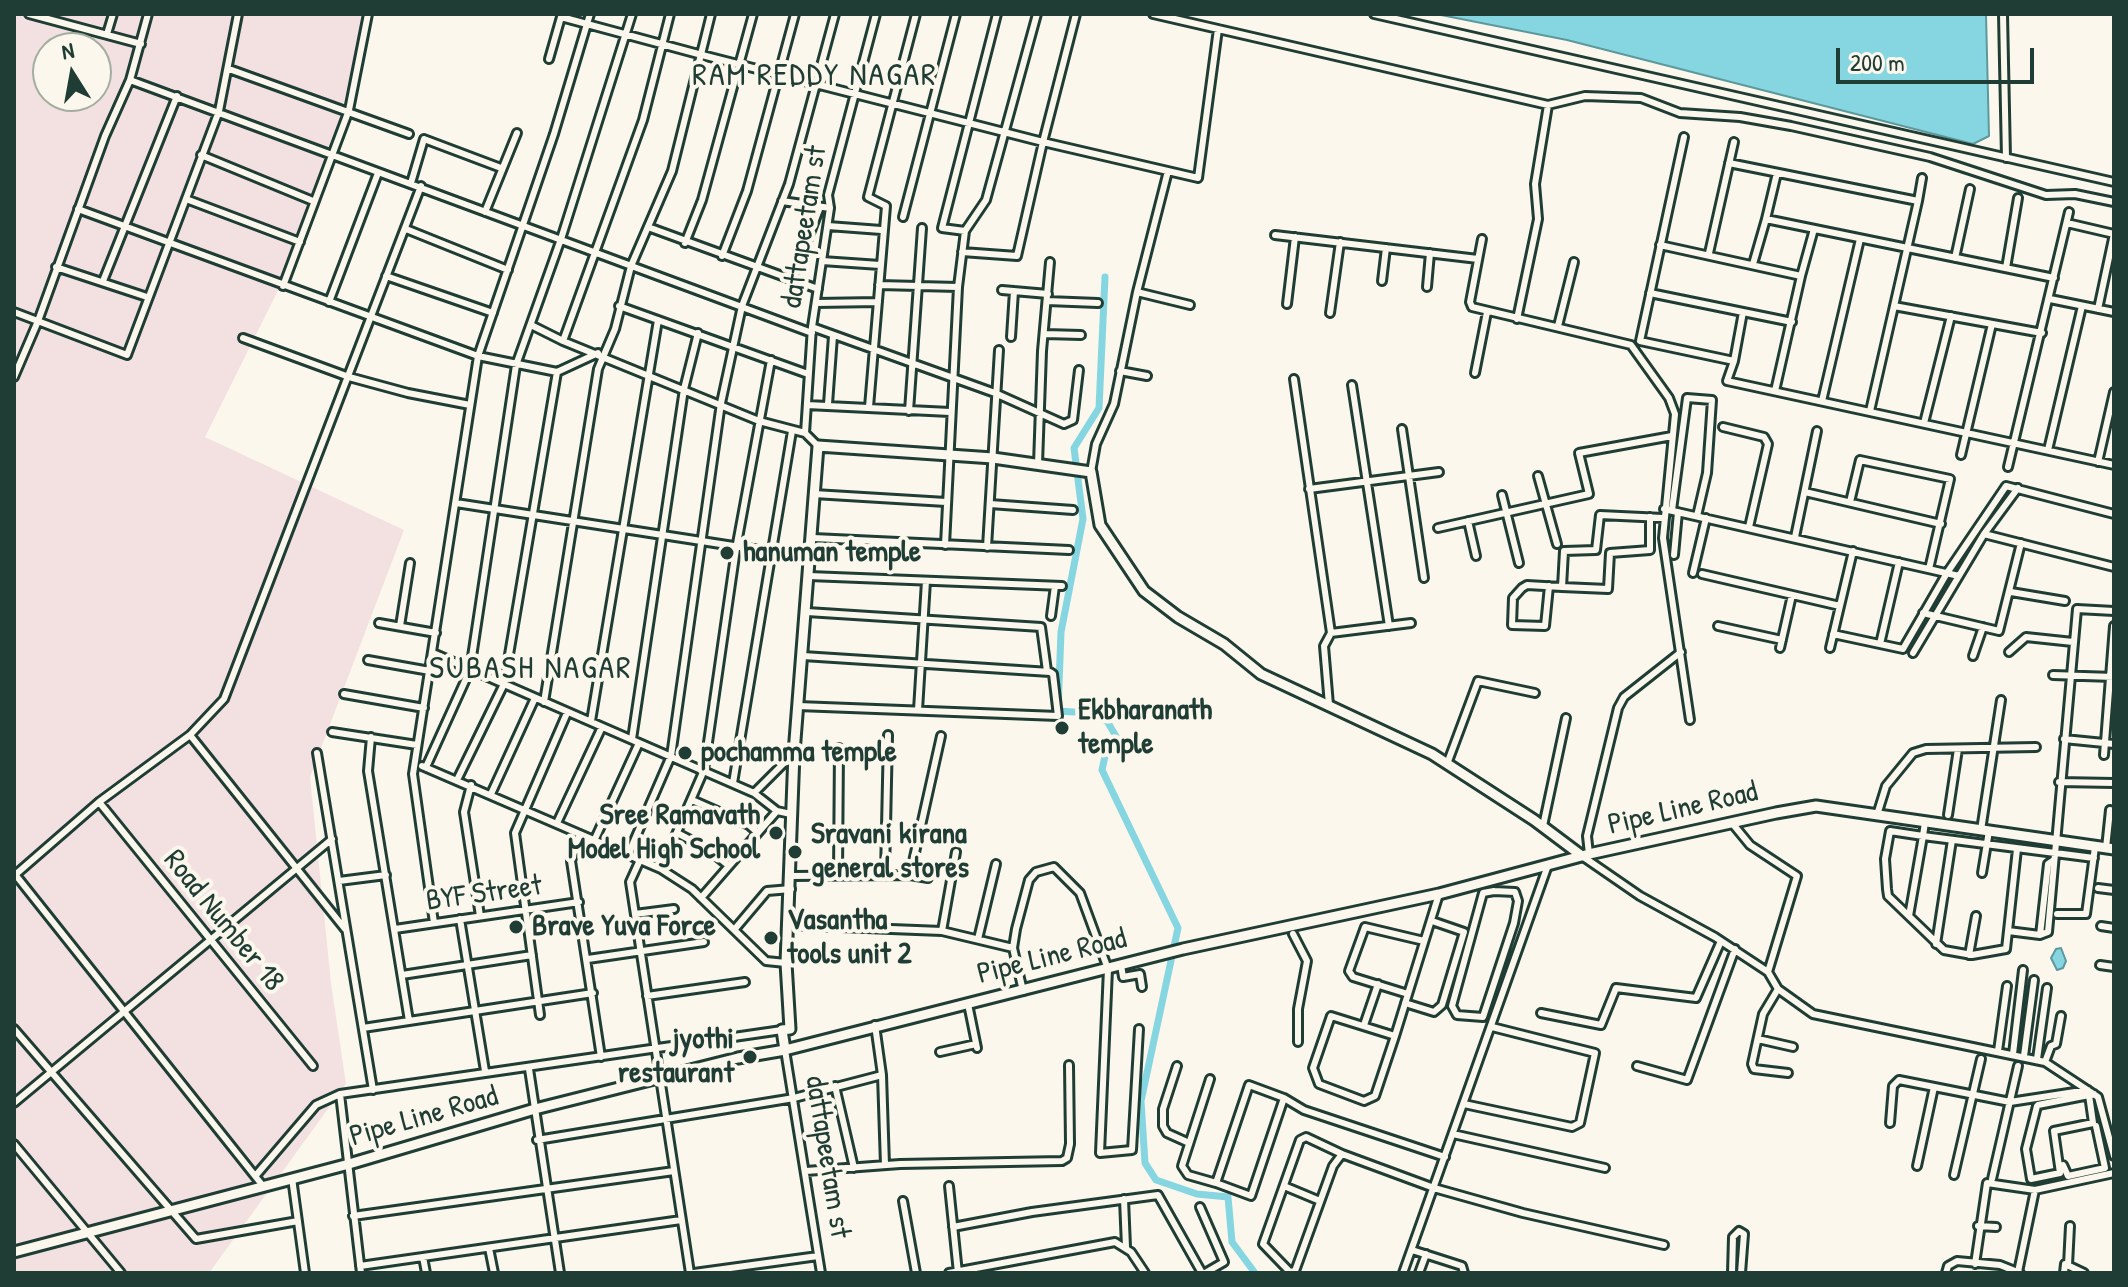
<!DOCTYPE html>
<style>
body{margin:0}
#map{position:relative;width:2128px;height:1287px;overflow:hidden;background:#fbf7ec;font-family:"Patrick Hand",sans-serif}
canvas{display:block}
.frame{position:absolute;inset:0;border:16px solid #1f3d34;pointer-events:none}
.north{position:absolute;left:32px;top:32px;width:80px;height:80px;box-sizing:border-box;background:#fbf7ec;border:2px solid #a3ada2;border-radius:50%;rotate:349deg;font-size:22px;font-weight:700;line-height:32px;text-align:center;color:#1f3d34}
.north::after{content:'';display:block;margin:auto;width:28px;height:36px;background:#1f3d34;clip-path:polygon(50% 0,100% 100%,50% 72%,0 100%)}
.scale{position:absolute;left:1836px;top:48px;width:198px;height:36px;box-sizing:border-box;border:4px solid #1f3d34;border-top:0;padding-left:10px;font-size:24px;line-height:28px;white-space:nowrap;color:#1f3d34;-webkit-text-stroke:6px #fbf7ec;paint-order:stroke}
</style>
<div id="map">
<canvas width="2128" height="1287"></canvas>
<div class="frame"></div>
<div class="north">N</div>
<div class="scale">200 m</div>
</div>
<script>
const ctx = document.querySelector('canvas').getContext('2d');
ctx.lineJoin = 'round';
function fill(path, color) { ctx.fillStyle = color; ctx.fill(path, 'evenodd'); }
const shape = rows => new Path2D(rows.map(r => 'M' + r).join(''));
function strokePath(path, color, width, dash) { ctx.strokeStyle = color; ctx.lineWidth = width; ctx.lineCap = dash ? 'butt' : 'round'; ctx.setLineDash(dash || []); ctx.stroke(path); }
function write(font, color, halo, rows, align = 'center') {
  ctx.font = font + ' "Patrick Hand",sans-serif'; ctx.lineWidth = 8; ctx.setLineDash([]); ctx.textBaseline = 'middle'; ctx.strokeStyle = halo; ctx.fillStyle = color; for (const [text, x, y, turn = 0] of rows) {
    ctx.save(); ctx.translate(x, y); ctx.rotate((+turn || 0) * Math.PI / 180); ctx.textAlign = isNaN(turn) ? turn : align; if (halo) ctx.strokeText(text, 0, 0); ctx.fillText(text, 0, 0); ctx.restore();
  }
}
fill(shape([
 [14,14,364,14,320,206,205,437,404,530,310,777,331,983,346,1084,209,1273,14,1273],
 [48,48,96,48,96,96,48,96]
]), '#f3e1e2');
const water = shape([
 [1436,14,1986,14,1989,136,1973,144,1567,40,1436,14],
 [2061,948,2066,961,2063,968,2057,970,2051,958,2056,949,2061,948]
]);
fill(water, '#86d6e1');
strokePath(water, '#5d999c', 2);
strokePath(shape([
 [1105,277,1099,408,1074,448,1083,519,1061,632,1058,711,1090,713,1107,721,1117,738,1105,756,1102,770,1178,928,1141,1101,1145,1163,1156,1180,1197,1194,1228,1197,1232,1242,1255,1273]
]), '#86d6e1', 7);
const street = shape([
 [29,14,141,44],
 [562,14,561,17,702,55,1043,142,1076,14],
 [670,14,643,120,563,341,759,421,805,433],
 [1153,14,1548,105,1585,96,1641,98,1680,113,1740,117,1791,126,1930,157,2046,195,2075,194,2114,202],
 [1374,14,2114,182],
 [2003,14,2006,158],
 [107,34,113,14],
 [549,59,561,17],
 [229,69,409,134],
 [130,80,812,333],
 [1684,137,1640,341,1734,361,1743,312],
 [201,155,313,201],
 [1729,163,1918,201,1870,411],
 [411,183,424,139,501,168],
 [186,199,300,242],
 [782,201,830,208],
 [1918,201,1922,178],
 [78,209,478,356,557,372,598,353],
 [485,212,517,133],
 [903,217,956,14],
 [1766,219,1777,173],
 [2067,223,2114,234],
 [828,226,881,230],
 [648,227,818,289],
 [406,229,508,270],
 [965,231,942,228,997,14],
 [1275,235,1478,259],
 [1482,239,1470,302,1472,307,1631,345,1669,398,1675,414,1663,538,1690,720],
 [685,243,702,200,753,14],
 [1660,245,1801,276,1775,391],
 [962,252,1017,256,1043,142,1198,178,1218,29],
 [1709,253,1734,142],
 [722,256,747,191,795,14],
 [1955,258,1970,189],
 [822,261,880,265],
 [1753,264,1766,219,2054,278],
 [56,267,147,297],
 [2006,268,2018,198],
 [386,276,493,313],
 [1801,276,1814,229],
 [792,280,820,207],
 [103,281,177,96],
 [1382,281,1386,248],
 [879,285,958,287],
 [283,286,349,110,368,14],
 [1427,287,1430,253],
 [1002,290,1048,294],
 [1137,292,1190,305],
 [1650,293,1792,322],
 [2050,299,2114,312],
 [1047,301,1098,303],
 [329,302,378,173],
 [816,303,878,302],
 [1287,304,1295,237],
 [619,306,808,374],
 [1894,306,2042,333],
 [2098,309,2114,234],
 [14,312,127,355,219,111,238,14],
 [1330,313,1340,242],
 [1517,319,1538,219,1535,184,1548,105],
 [531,325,563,341],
 [1558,326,1574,262],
 [812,327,995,393,1064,424,1073,420,1079,370],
 [1045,334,1081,335],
 [1011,337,1014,291],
 [243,338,349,377,408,393,470,405],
 [1734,361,1727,381,2114,465],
 [1120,371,1147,376],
 [1475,373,1487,312],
 [14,377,38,321,105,136,130,80,148,14],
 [1294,379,1331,633,1324,646,1329,705],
 [1352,385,1389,626],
 [1822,401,1860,239],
 [828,404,833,336],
 [807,405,950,412],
 [869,407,886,206,868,197,916,14],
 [909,411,922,228],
 [1924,423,1951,316],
 [1723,427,1764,437,1768,444,1749,527],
 [1402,429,1424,578],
 [818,446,805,433,812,327,830,208,828,195,876,14],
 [2048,450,2082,306],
 [1961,455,1992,324],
 [2098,462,2114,392],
 [1038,464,1042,351,1050,262],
 [2008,467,2069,212],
 [1091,472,1096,444,1114,404,1137,292,1168,171],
 [1538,476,1557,544],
 [1309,489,1439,472],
 [1805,492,1941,524],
 [814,494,946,502],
 [1502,495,1519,563],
 [1850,502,1860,460,1950,479,1929,569],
 [456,503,811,558],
 [990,504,1073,510],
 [1664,509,1959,576],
 [1672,510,1687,398,1712,400,1707,473,1697,516],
 [1468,521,1476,556],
 [1438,528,1589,494,1579,453,1672,436],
 [1984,534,2114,567],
 [1795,537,1817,431],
 [813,538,1069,550],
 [945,545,958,287,965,231,986,200,1037,14],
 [987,547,999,350],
 [1674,555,1678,512],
 [1693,573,1706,518],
 [1702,574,1840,606],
 [809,576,1062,586],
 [1549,586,1545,626,1512,625,1513,598,1522,588,1527,585,1562,587,1564,551,1596,550,1600,515,1663,518],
 [1562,587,1608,589,1610,553,1650,550,1650,517],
 [2011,592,2065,601],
 [807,612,1041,627,1047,671],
 [1923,613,1999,631,2021,543],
 [1051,616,1055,586],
 [379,623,436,633],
 [400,626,410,563],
 [1718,626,1782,640],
 [1331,633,1411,623],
 [1833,634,1903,649,1947,573,2006,486,2114,514],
 [1880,644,1899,562],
 [1780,648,1792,595],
 [1830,648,1853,551],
 [2009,652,2026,637,2073,642],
 [433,653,754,793,777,811,791,814],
 [1913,653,1984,534,2018,488],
 [1973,656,1983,627],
 [368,660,430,671],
 [2053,675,2114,677],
 [344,694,424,708],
 [544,702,598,369,615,329,631,266,672,171,711,14],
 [798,706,1058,716,1053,674,1050,672,803,656],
 [918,710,926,581],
 [591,721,658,320],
 [332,732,417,745],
 [190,735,345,929],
 [371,737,368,771,409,1021],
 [632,739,684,389,698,333],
 [2064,739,2114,744],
 [317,753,373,1090],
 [2104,755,2114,626],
 [1447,764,1478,681,1535,693],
 [422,766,661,869,692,889,766,961,786,963],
 [426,767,470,670,516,365,561,239,632,14],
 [457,780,504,684,557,372],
 [2059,782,2114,783],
 [733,783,792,431],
 [471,785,464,812,480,916],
 [754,793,794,753],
 [491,794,535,698],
 [692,800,749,825,758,833],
 [99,802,313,1066],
 [1877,815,1886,786,1913,753,1926,749,2036,747],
 [1948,815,1958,749],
 [1925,822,1923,836,1890,831,1885,859,1887,889,1888,896,1944,950,1972,955,2006,949,2017,849],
 [557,823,601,729],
 [1732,823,1750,845,1797,876,1768,972],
 [1543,826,1566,718],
 [1981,830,2001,700],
 [677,833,708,849,729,866],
 [580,834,571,861,601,1057],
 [594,841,639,743],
 [2106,848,2110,810],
 [1589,854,1587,836,1618,708,1624,697,1681,652],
 [628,855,671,756,721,403,742,306,789,184,835,14],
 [1582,856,1640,896,1715,937,1768,972,1778,989,1813,1014,2045,1062,2098,1097,2114,1156],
 [640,860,630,882,690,1273],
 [661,869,704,770,736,549,771,360],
 [14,873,263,1186],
 [1982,873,1989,831],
 [885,874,888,735],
 [15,875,99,802,190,735,224,699,421,186],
 [838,875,839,748],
 [910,875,928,878],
 [791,876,910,875,941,736],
 [339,881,386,875],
 [2098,888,2114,890],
 [1494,891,1515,892,1518,901,1514,923,1483,1017,1457,1015,1452,1006,1483,893,1494,891],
 [701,898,777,811],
 [635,914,674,909],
 [2057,914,2086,914,2095,847],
 [1909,916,1923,836,2094,858],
 [460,919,485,1071],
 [434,923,413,774,478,356,554,134,590,14],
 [789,925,942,931,1013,948],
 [2101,926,2114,928],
 [395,929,579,902],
 [734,930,767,891,791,889],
 [942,931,956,852],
 [2008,931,2040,935,2048,932,2077,609,2114,611],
 [1293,934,1307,961,1298,1009,1298,1042],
 [2040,935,2048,864,2054,860],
 [978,939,996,864],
 [1936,944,1952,840],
 [1969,955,1976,916],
 [588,959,704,942],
 [1121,965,1123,977,1140,974,1142,987],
 [2100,965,2114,967],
 [402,975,532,955],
 [1778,989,1763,1014,1752,1064,1754,1069,1788,1073],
 [1023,991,1013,948,1016,929,1029,880,1036,872,1054,867,1080,893,1108,969,1100,1153,1132,1150,1139,1029],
 [1408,994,1353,977,1349,971,1365,927,1424,941],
 [647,996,745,982],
 [1405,1003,1434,1012,1442,1005,1464,932,1432,921],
 [968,1004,977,1048],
 [1541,1013,1601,1025,1616,988,1696,998,1721,941],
 [540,1015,515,833,567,713],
 [875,1025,882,1075,885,1165],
 [1364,1025,1378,984],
 [363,1028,593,993],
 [14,1029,196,1239,298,1221],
 [1395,1036,1331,1016,1313,1068,1319,1084,1364,1101,1375,1096,1395,1036,1439,894],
 [1758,1039,1793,1047],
 [785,1050,821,1273],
 [1998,1051,2007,986],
 [940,1052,976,1044],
 [2013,1054,2023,970],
 [2024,1056,2034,980],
 [2037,1059,2047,988],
 [2045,1062,2051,1046,2056,1044,2061,1016],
 [1177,1066,1163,1109,1163,1126,1167,1133,1187,1142],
 [1637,1066,1687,1080,1735,949],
 [529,1069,560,1273],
 [1210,1079,1182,1166,1188,1175,1216,1183],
 [835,1086,854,1168],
 [340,1094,361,1273],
 [2089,1095,2093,1123,2054,1131,2060,1173,2031,1179,2026,1149,2037,1106,2038,1105,2094,1094],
 [1284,1098,1249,1085,1216,1183,1251,1196,1284,1098,1304,1110,1445,1157],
 [14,1103,332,839],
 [1464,1104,1572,1127,1580,1123,1595,1053,1492,1027],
 [1890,1123,1893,1086,1899,1080,2010,1102,2088,1090],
 [1453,1134,1605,1168],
 [537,1140,794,1098,882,1075],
 [14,1144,121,1273],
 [1342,1154,1306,1137,1300,1140,1263,1244,1290,1272,1295,1271,1333,1166,1342,1154,1434,1188,1523,1213,1664,1245],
 [2063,1165,2068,1176,2105,1168,2096,1126],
 [1917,1166,1934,1087],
 [806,1171,900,1164,1062,1161,1067,1158,1070,1144,1069,1065],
 [257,1174,316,1105,340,1094,782,1030],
 [1954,1175,1981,1059],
 [292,1178,305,1273],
 [1992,1179,2018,1066],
 [949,1186,958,1273],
 [1284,1186,1320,1201],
 [1124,1199,1126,1247],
 [903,1201,916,1273],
 [1200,1207,1224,1262,1205,1273],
 [353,1216,674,1171],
 [1978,1226,1996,1227],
 [953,1227,1032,1212,1158,1195,1202,1273],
 [489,1248,494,1273],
 [1412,1250,1462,1266,1464,1273],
 [423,1257,426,1273],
 [1975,1264,1987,1183,2035,1190],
 [2068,1265,2070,1226],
 [360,1266,681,1220],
 [2018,1272,2035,1190,2114,1173],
 [694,1273,818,1256],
 [949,1273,1115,1242,1131,1252,1145,1273],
 [1403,1273,1547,868],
 [1419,1273,1426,1254],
 [1732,1273,1733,1237,1739,1231,1744,1234,1741,1273],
 [1946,1273,1948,1266,1957,1261,2000,1265,2020,1273],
 [2064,1273,2065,1264,2084,1273]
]);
const secondary = shape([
 [785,1050,782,1030,790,1029,786,963,794,753,818,446,993,458,1091,472,1100,525,1144,591,1178,617,1224,644,1261,674,1432,754,1534,820,1582,856],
 [14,1252,349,1164,535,1109,738,1058,785,1050,1183,949,1439,894,1589,854,1776,813,1816,806,2114,849]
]);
strokePath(street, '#1f3d34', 12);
strokePath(secondary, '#1f3d34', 15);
strokePath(street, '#fbf7ec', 6);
strokePath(secondary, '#fbf7ec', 9);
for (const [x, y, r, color] of [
 [727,553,8,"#1f3d34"],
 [1062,728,8,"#1f3d34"],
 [685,753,8,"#1f3d34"],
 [776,833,8,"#1f3d34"],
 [795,852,8,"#1f3d34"],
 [516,927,8,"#1f3d34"],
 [771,938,8,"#1f3d34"],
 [750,1057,8,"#1f3d34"]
]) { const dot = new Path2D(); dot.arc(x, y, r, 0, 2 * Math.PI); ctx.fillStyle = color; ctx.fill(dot); strokePath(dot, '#fbf7ec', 3); }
write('30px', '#1f3d34', '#fbf7ec', [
 ["dattapeetam st",805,227,-81],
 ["Pipe Line Road",1683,809,-13],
 ["BYF Street",484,894,-8],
 ["Road Number 18",223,921,51],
 ["Pipe Line Road",1052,957,-14],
 ["Pipe Line Road",424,1117,-16],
 ["dattapeetam st",827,1157,81]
]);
write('bold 30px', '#1f3d34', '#fbf7ec', [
 ["hanuman temple",743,553],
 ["Ekbharanath",1078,711],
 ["temple",1078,745],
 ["pochamma temple",701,753],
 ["Sree Ramavath",760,816,"right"],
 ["Model High School",760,850,"right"],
 ["Sravani kirana",811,835],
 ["general stores",811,869],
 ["Vasantha",787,921],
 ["tools unit 2",787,955],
 ["Brave Yuva Force",532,927],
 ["jyothi",734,1040,"right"],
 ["restaurant",734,1074,"right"]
], 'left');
ctx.letterSpacing = '2px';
write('32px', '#1f3d34', '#fbf7ec', [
 ["RAM REDDY NAGAR",815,76],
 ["SUBASH NAGAR",531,669]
]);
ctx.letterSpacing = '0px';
</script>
